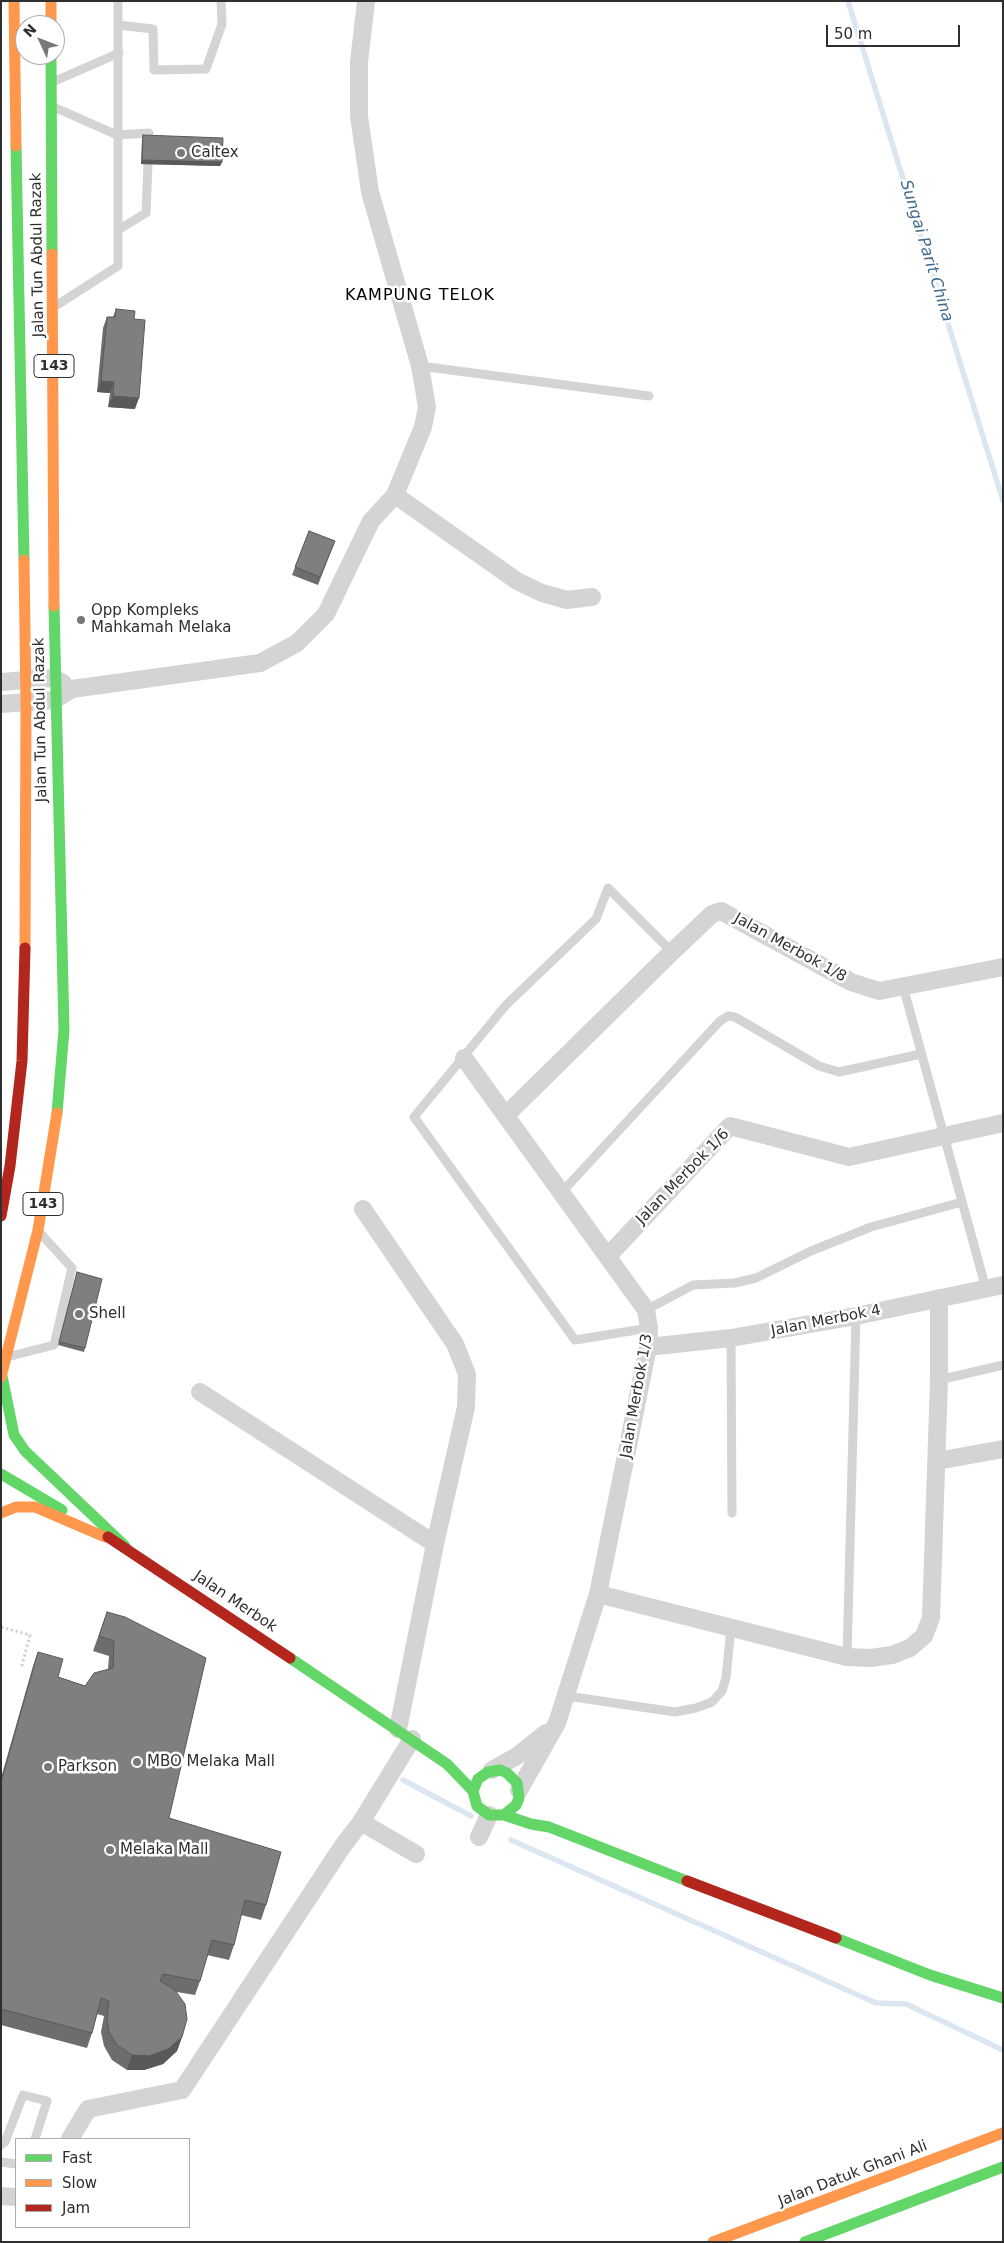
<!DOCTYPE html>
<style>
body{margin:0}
#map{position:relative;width:1004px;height:2243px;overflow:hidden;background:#fff;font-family:"DejaVu Sans",sans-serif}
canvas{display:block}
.frame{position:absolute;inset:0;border:2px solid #2f2f2f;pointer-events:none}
.legend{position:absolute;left:15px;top:2138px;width:175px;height:90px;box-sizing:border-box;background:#fff;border:1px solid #acacac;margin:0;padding:6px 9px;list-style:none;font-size:15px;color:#2f2f2f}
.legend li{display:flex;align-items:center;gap:10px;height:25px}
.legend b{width:25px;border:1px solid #acacac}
.north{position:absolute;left:15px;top:15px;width:50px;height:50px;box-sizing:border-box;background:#fff;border:1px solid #acacac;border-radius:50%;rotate:313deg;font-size:14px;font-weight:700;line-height:20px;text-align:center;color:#2f2f2f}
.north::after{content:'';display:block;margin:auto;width:18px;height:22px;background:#787878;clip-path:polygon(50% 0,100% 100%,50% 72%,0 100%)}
.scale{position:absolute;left:826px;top:25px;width:134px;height:22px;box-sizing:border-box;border:2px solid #2f2f2f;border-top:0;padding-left:6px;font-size:15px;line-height:18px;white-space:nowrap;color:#2f2f2f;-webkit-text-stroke:4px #fff;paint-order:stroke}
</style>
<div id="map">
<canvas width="1004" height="2243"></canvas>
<div class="frame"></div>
<ul class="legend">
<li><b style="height:6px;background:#63d668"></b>Fast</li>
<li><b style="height:6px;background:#ff974d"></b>Slow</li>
<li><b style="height:6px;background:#b3261e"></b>Jam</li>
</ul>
<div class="north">N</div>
<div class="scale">50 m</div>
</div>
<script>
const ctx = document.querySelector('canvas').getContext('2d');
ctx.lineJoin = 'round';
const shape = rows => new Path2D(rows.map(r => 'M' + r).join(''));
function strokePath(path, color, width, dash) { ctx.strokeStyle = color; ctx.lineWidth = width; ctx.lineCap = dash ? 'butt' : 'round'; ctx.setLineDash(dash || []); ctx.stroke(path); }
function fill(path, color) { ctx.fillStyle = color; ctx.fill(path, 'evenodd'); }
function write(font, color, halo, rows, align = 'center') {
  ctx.font = font + ' "DejaVu Sans",sans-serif'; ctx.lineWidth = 5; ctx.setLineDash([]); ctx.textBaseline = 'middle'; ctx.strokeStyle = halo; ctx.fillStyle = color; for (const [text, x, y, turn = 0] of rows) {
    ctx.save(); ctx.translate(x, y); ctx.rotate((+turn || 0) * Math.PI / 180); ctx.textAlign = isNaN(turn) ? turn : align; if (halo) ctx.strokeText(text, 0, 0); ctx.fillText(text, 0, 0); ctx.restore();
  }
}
strokePath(shape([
 [848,1,1003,501],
 [403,1780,471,1816],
 [511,1840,876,2003,906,2004,1003,2050]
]), '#dbe6f0', 5.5);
strokePath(shape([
 [1,1627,30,1635,21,1669]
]), '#d4d4d4', 3, [2.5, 2.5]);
strokePath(shape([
 [118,25,153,29,154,70,206,69,222,24,221,1],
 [55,81,119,53],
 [56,108,117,135,149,133,148,139],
 [118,230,146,213,148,164],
 [57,305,118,266,118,1],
 [420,366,649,396],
 [903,986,986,1289],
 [562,1192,720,1021,728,1016,735,1017,819,1066,839,1072,921,1054],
 [646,1310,693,1285,735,1283,756,1278,811,1251,871,1227,962,1202],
 [649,1328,575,1340,414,1117,506,1005,596,919,608,888,672,952],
 [731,1338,732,1513],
 [11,1356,54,1345,72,1268,41,1234],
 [939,1380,1003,1365],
 [847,1657,856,1316],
 [567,1696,675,1712,696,1708,712,1702,722,1691,726,1678,731,1628],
 [1,2145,5,2142,23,2095,47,2101,35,2139],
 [1,2162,16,2164]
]), '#d4d4d4', 9);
strokePath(shape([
 [395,495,517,581,542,593,567,600,592,597],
 [1,682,54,678,63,683],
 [1,704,54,700,72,689,260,663,297,643,326,614,371,521,395,495,423,427,427,407,420,366,370,192,359,116,359,62,366,1],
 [464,1058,646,1310,649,1328,648,1347,598,1594,557,1723,519,1790],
 [506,1115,672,952,712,914,721,911,851,982,879,991,1003,967],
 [363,1209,455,1344,467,1374,466,1407,435,1544,398,1729],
 [608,1256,730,1126,849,1157,1003,1123],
 [648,1347,731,1338,856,1316,1003,1285],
 [200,1392,435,1544],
 [937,1461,1003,1449],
 [598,1594,847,1657,871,1658,892,1655,910,1648,924,1636,931,1618,939,1380,939,1298],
 [492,1770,517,1756,546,1733],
 [361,1822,416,1854],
 [479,1837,489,1815],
 [70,2139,88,2109,182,2090,342,1847,361,1822,412,1739],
 [1,2196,16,2197]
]), '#d4d4d4', 18);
strokePath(shape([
 [51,55,52,254],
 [16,146,24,560],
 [54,606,64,1030,57,1113],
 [2,1376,14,1435,25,1451,125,1546],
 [1,1474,62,1510],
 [290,1658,447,1764,473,1791],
 [504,1815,516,1805,519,1798,517,1783,507,1773,500,1770,488,1772,478,1779,473,1791,477,1806,489,1815,504,1815,531,1824,549,1827,687,1881],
 [836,1938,930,1975,1003,1998],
 [805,2242,1003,2167]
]), '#63d668', 11);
strokePath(shape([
 [14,1,16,146],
 [51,1,51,25],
 [52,254,54,606],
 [24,560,26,703,25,948],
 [1,1377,38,1230,57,1113],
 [1,1513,16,1507,35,1507,105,1537],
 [713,2242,1003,2133]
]), '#ff974d', 11);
strokePath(shape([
 [1,1216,10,1166,22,1061,25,948],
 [108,1537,290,1658],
 [687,1881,836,1938]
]), '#b3261e', 11);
fill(shape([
 [143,135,222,162,220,166,141,164,142,139],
 [116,309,134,319,135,409,108,407,110,393,97,392,103,328,107,317,113,317],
 [309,531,335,541,318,585,292,575],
 [77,1272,85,1348,84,1352,58,1345],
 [107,1612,169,1818,266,1905,261,1920,241,1915,234,1945,229,1960,207,1955,200,1981,195,1995,177,1992,182,2037,177,2051,163,2064,144,2070,127,2070,112,2060,104,2046,101,2032,104,2016,97,2014,92,2033,87,2048,1,2025,1,1778,33,1666,38,1652,58,1677,85,1686,108,1669,109,1656,93,1651]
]), '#6d6d6d');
fill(shape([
 [142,160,222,162,220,166,141,164],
 [101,381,114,382,110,393,97,392],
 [113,396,139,398,135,409,108,407],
 [182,2037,177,2051,163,2064,144,2070,127,2070,132,2055]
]), '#595959');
const building = shape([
 [143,135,223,138,222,162,142,160,143,135],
 [116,309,135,311,134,319,145,320,139,398,113,396,114,382,101,381,107,317,115,317,116,309],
 [309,531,335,541,320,577,295,567,309,531],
 [77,1272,102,1279,85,1348,59,1342,77,1272],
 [107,1612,125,1617,206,1658,169,1818,281,1852,266,1905,245,1900,234,1945,212,1940,200,1981,163,1974,160,1981,175,1990,185,2004,187,2019,182,2037,168,2049,149,2056,132,2055,117,2045,109,2032,107,2017,109,2001,101,1998,92,2033,1,2009,1,1782,38,1652,63,1659,58,1677,85,1686,94,1673,113,1668,114,1641,99,1636,107,1612]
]);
fill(building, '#7f7f7f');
strokePath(building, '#595959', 1);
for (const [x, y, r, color] of [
 [181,153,5,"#787878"],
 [81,620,5,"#787878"],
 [79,1314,5,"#787878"],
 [137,1762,5,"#787878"],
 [48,1767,5,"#787878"],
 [110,1850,5,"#787878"]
]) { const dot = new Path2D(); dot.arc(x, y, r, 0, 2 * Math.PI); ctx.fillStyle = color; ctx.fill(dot); strokePath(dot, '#fff', 2); }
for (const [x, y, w] of [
 [54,366,40],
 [43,1204,40]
]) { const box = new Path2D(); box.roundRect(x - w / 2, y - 11.5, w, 23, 4); ctx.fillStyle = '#fff'; ctx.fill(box); strokePath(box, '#2f2f2f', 1); }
write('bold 14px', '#2f2f2f', null, [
 ["143",54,366],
 ["143",43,1204]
]);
write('15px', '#2f2f2f', '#fff', [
 ["Caltex",191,153],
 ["Opp Kompleks",91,611],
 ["Mahkamah Melaka",91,628],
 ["Shell",89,1314],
 ["MBO Melaka Mall",147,1762],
 ["Parkson",58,1767],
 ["Melaka Mall",120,1850]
], 'left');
write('15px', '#2f2f2f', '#fff', [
 ["Jalan Tun Abdul Razak",38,255,-91],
 ["Jalan Tun Abdul Razak",41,720,-91],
 ["Jalan Merbok 1/8",790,948,29],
 ["Jalan Merbok 1/6",683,1177,-46],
 ["Jalan Merbok 4",826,1321,-11],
 ["Jalan Merbok 1/3",637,1396,-80],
 ["Jalan Merbok",235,1602,34],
 ["Jalan Datuk Ghani Ali",853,2174,-21]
]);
write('italic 16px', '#426b8c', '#fff', [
 ["Sungai Parit China",926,251,73]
]);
ctx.letterSpacing = '1px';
write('16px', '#000', '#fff', [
 ["KAMPUNG TELOK",420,296]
]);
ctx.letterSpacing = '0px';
</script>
